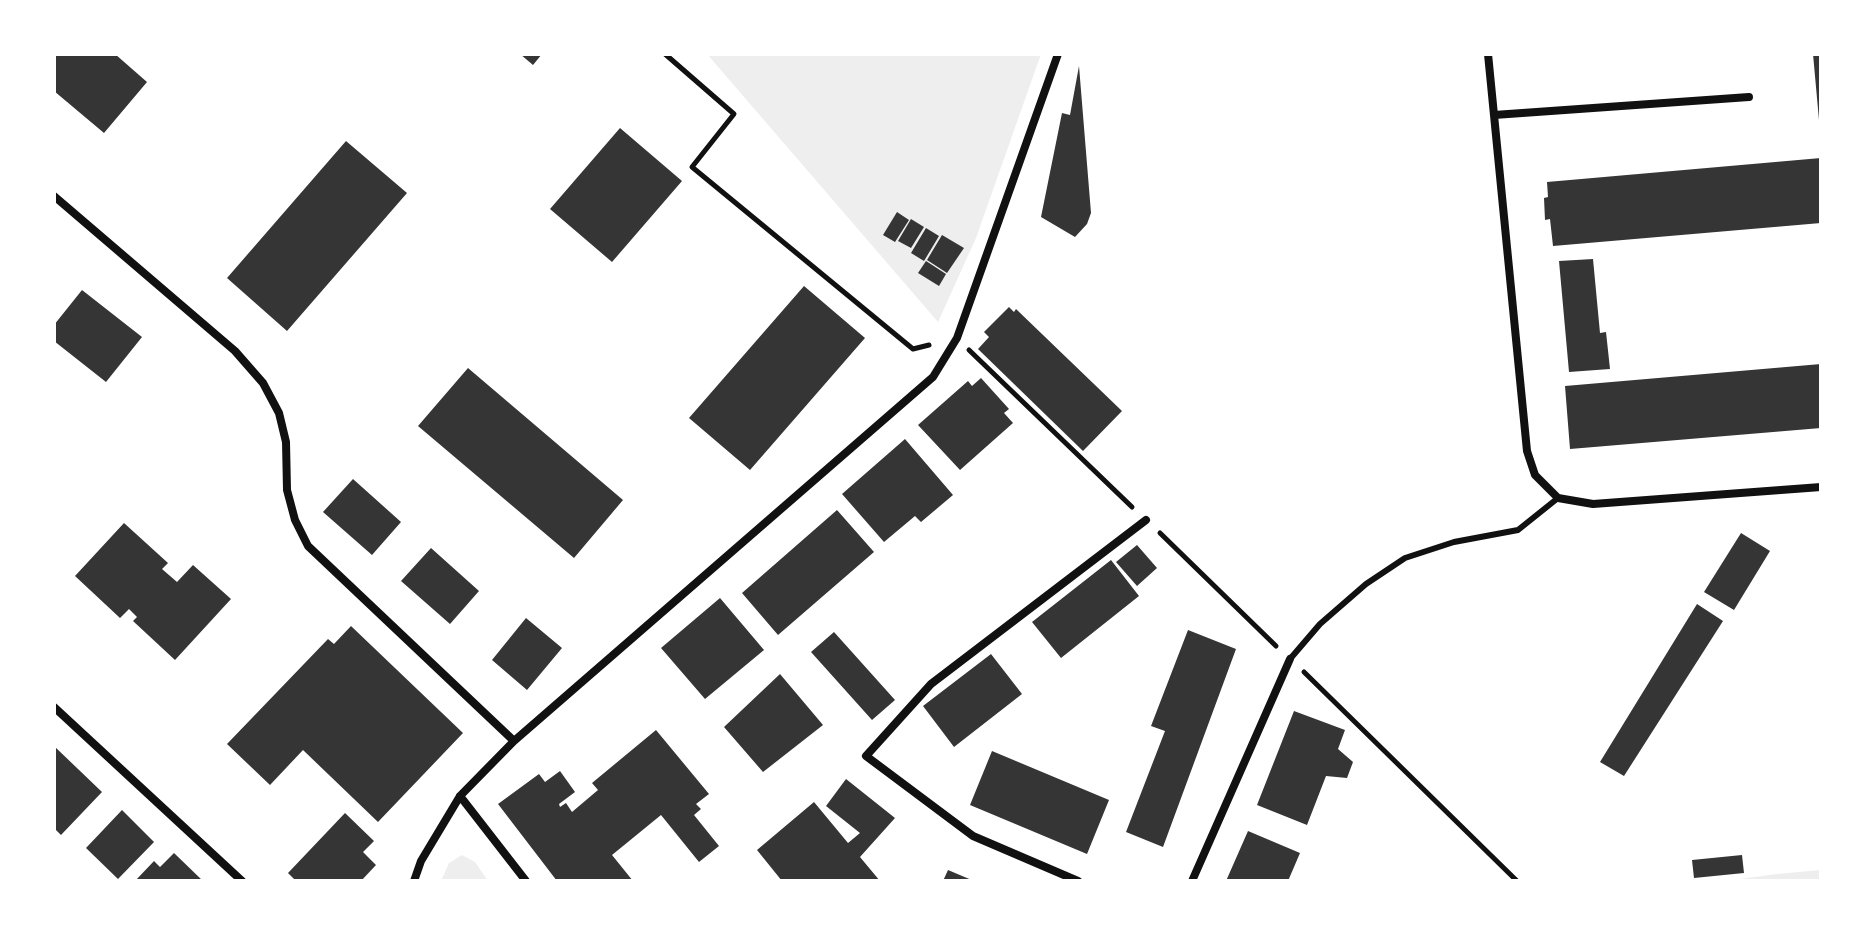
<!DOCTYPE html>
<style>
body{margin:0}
#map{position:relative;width:1875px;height:935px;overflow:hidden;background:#fff;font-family:Manrope,sans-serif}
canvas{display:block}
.frame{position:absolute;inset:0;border:56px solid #fff;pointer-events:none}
</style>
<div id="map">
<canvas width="1875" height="935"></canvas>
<div class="frame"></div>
</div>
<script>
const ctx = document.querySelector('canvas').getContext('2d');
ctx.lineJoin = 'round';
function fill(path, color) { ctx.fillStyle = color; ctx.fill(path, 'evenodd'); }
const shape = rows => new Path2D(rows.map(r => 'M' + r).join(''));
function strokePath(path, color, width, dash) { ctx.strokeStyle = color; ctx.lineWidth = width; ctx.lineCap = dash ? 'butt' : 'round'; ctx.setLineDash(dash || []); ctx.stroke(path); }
fill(shape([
 [707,54,1041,54,976,238,938,322],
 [462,855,475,862,488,881,441,881,449,863],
 [1821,870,1821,881,1725,881,1777,874]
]), '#eee');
fill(shape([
 [54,54,115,54,147,82,104,133,54,91],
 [520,54,542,54,533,65],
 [1813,54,1821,54,1821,120,1819,120],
 [1079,66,1091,213,1087,224,1075,237,1041,217,1062,113,1070,115],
 [620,128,682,181,612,262,550,209],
 [346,141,407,193,287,331,227,278],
 [1821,158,1821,223,1553,246,1550,219,1545,220,1544,198,1548,197,1547,182],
 [897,212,909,220,895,242,883,235],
 [911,219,924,227,911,248,898,241],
 [926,228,939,236,924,261,911,253],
 [942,235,964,248,947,273,927,260],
 [1593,259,1600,333,1606,332,1610,369,1569,372,1559,261],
 [926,261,946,274,939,286,918,273],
 [804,286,865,338,750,470,689,418],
 [82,290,142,337,106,382,54,341,54,325],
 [1009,307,1014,312,1016,309,1122,411,1083,451,978,349,989,337,984,332],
 [1821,364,1821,428,1570,449,1565,386],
 [468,368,623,500,574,558,418,426],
 [981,378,1009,409,1004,413,1013,423,960,470,918,425,968,381,972,386],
 [905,439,953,495,921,522,915,516,884,542,842,494],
 [353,479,401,522,372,555,323,512],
 [837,510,874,552,778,635,742,593],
 [124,523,168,563,162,569,177,582,193,565,231,599,175,660,133,621,137,617,129,609,120,618,75,576],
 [1741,533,1770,551,1734,610,1704,592],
 [1137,545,1157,568,1137,586,1116,562],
 [431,548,479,591,450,624,401,581],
 [1111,560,1139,596,1061,658,1032,622],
 [720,598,764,650,705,699,661,648],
 [1697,604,1723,621,1624,776,1600,762],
 [526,618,562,648,527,690,492,660],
 [351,626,463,733,378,822,303,750,270,785,227,744,328,639,334,644],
 [1188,630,1236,649,1163,847,1126,832,1165,731,1151,726],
 [834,632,895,700,872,720,811,652],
 [991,654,1022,694,954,747,923,706],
 [780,674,823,725,763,772,724,727],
 [1294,711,1345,730,1338,749,1353,762,1347,778,1326,776,1307,825,1257,805],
 [656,730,709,794,696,804,701,809,694,815,719,846,699,862,661,815,612,855,633,881,557,881,498,804,539,774,545,782,560,771,575,792,559,804,560,807,566,803,572,812,598,790,592,783],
 [54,746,102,792,61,835,54,828],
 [992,751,1109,800,1087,854,970,805],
 [846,779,895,818,860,857,880,881,782,881,757,850,814,802,848,843,860,833,826,806],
 [122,810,154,842,118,879,86,848],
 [345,813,374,841,363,852,376,865,361,881,296,881,288,873],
 [1248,831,1300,853,1288,881,1226,881],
 [174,853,203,881,135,881,154,861,160,867],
 [1742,855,1744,873,1694,878,1692,860],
 [948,870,974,881,943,881]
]), '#353535');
strokePath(shape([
 [665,54,734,114,692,167,913,349,929,345],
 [969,350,1132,507],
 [1160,533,1276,646],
 [1304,672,1517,881]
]), '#111', 5);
strokePath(shape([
 [1290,659,1320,624,1366,584,1405,558,1454,542,1518,530,1558,498]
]), '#111', 6);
strokePath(shape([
 [1488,54,1527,451,1535,475,1558,498,1593,504,1821,487],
 [1494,115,1749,97],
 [54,196,235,351,263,383,279,413,286,442,287,490,295,520,308,546,514,741],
 [54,707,242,881],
 [460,796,526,881],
 [414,881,421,861,460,796,514,741,933,377,957,338,1058,54],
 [1078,881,973,836,866,756,931,684,1146,520],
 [1192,881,1290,659]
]), '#111', 8);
</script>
